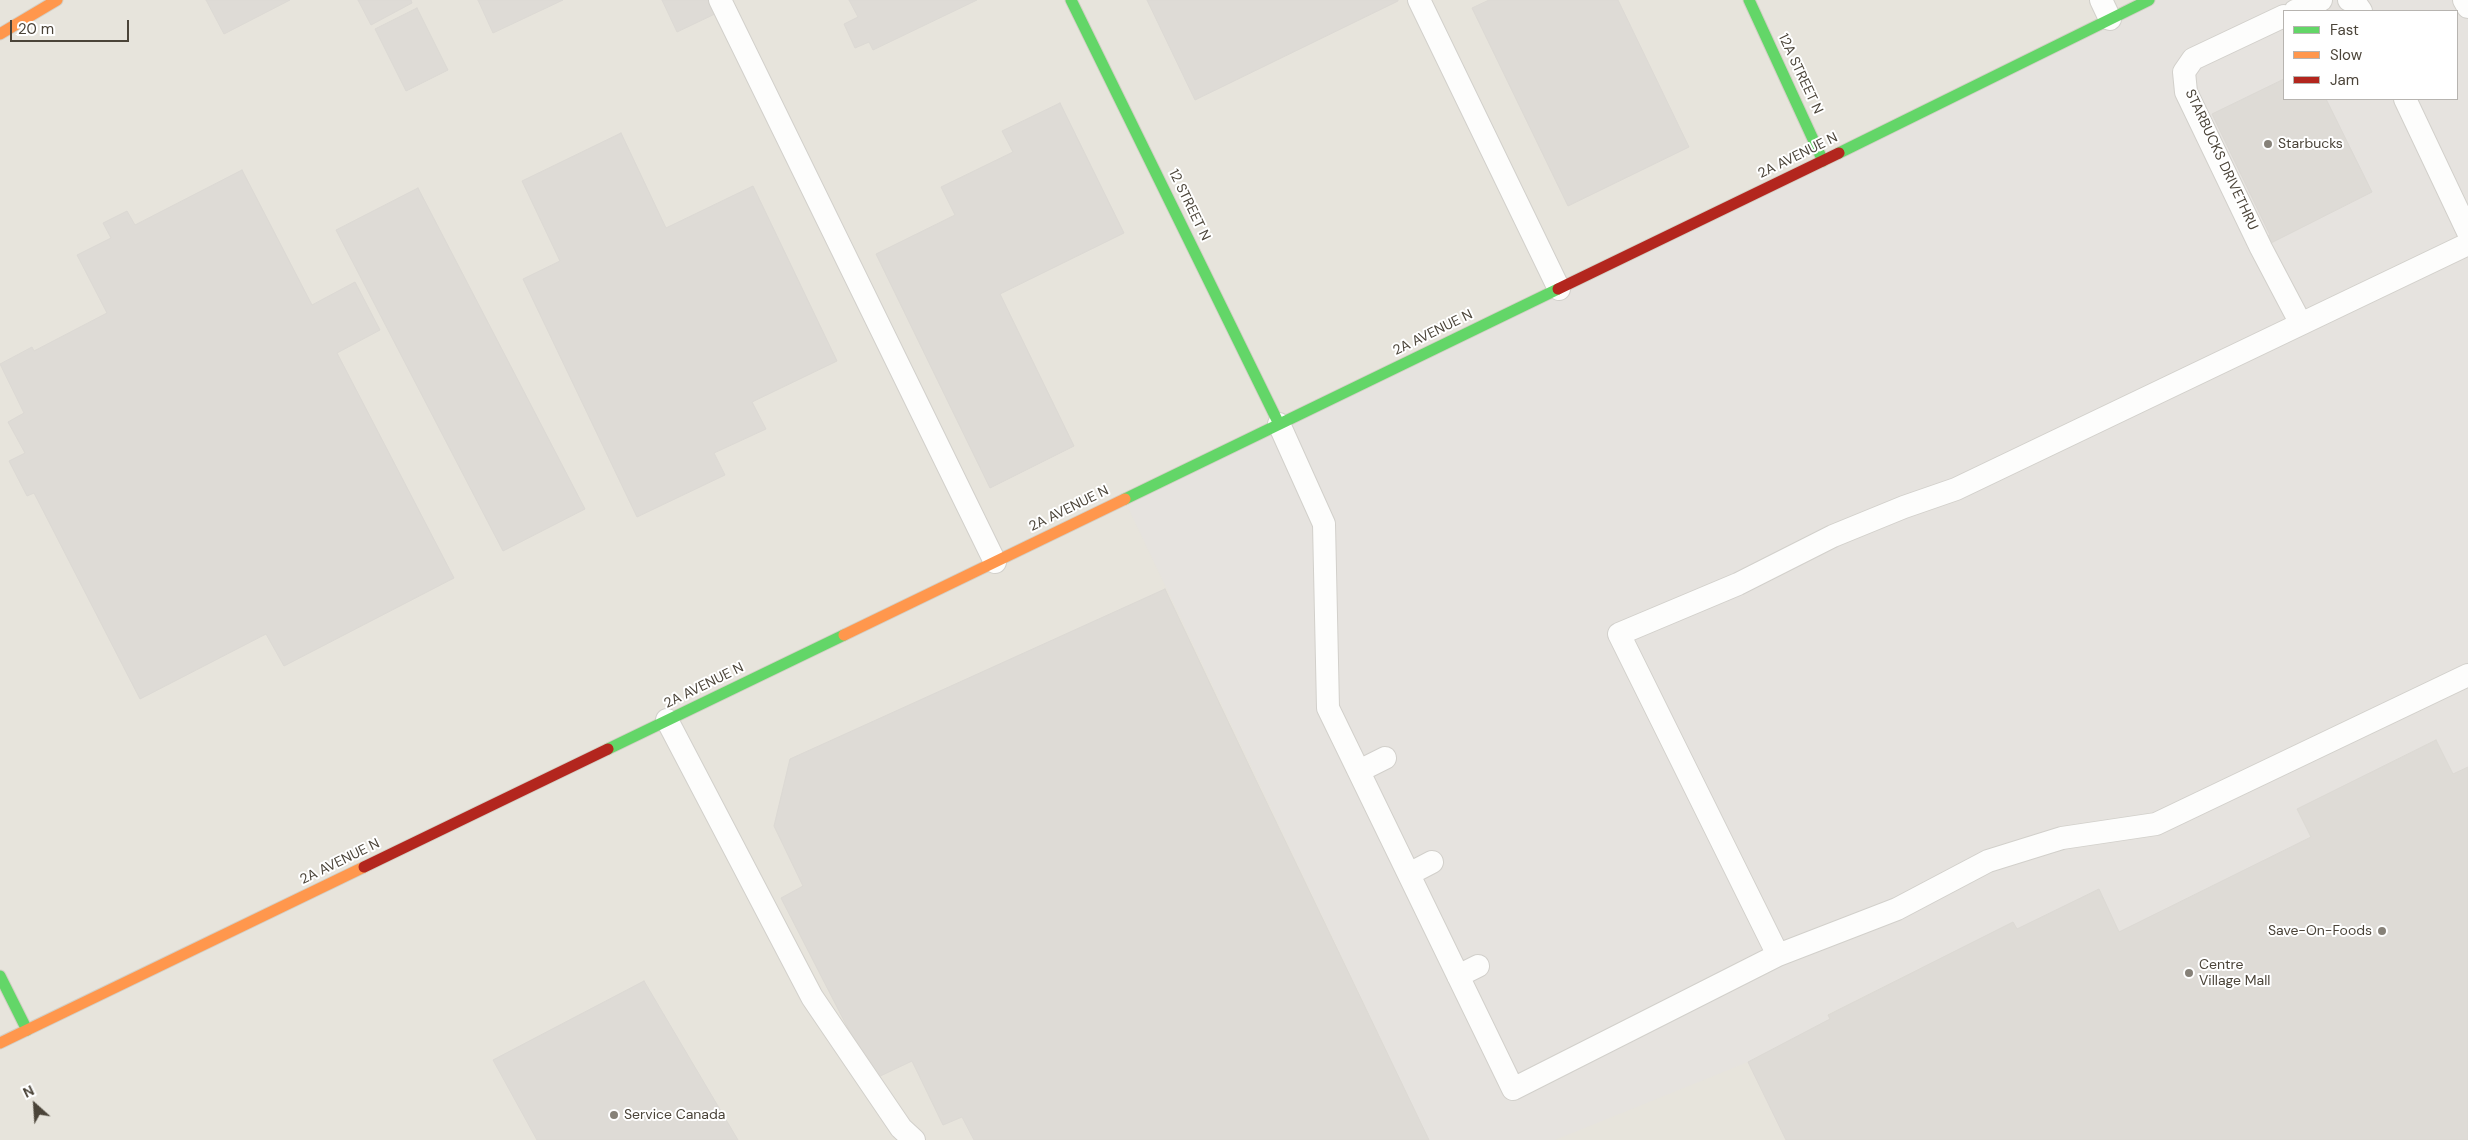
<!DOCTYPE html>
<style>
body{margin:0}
#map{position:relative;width:2468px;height:1140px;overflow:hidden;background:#f4f2ee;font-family:"DM Sans",sans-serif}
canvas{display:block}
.legend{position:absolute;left:2283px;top:10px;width:175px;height:90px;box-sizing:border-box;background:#fff;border:1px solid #b7b4b0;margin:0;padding:6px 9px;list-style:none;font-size:15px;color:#4b4439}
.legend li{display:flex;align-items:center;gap:10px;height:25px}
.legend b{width:25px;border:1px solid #b7b4b0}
.north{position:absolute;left:10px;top:1080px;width:50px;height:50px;-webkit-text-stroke:4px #fff;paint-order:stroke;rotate:334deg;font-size:14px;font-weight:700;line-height:20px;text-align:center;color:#4b4439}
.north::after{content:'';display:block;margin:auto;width:18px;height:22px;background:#4b4439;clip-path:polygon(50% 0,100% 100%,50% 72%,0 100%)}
.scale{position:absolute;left:10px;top:20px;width:119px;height:22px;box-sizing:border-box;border:2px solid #4b4439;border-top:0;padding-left:6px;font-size:15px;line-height:18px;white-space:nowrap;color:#4b4439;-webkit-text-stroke:4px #fff;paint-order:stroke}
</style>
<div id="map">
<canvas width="2468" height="1140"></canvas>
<ul class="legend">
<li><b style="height:6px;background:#63d668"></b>Fast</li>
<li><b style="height:6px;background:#ff974d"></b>Slow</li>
<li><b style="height:6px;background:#b3261e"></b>Jam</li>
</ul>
<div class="north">N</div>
<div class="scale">20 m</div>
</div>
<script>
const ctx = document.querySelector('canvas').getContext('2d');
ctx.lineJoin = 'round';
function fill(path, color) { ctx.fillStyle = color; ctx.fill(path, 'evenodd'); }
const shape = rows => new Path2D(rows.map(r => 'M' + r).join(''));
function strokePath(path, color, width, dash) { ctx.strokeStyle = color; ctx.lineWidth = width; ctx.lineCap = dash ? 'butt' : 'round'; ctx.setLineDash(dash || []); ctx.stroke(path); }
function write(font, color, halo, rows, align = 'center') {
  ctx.font = font + ' "DM Sans",sans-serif'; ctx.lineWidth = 4; ctx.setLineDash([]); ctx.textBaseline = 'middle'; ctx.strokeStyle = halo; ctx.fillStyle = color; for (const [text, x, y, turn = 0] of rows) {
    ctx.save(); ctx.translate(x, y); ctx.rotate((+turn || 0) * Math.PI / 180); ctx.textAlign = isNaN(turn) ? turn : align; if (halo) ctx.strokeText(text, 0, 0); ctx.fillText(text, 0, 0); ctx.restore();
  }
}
fill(shape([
 [0,0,2468,0,2468,1140,0,1140],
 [2284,11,2457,11,2457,99,2284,99]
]), '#e7e4dc');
fill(shape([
 [2149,0,2464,0,2468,7,2468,767,2453,774,2436,740,2297,809,2311,837,2119,932,2017,929,2013,922,1828,1014,1830,1019,1748,1062,1555,1140,1429,1140,1124,499],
 [2284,11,2457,11,2457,99,2284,99]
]), '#e6e3df');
const building = shape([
 [206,0,290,0,224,34,206,0],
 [358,0,411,0,412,3,371,25,358,0],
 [478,0,563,0,493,33,478,0],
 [662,0,713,0,719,12,677,32,662,0],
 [849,0,977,0,873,50,869,42,855,48,844,24,858,17,849,0],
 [1147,0,1398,0,1398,1,1195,100,1147,0],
 [1489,0,1618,0,1689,147,1568,206,1472,8,1489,0],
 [417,8,448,70,406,91,375,29,417,8],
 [2284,79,2284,99,2326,99,2372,192,2271,243,2268,236,2270,235,2212,114,2284,79],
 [1060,103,1124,233,1000,294,1074,446,990,488,876,254,955,215,941,187,1013,152,1002,131,1060,103],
 [621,133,666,228,753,186,837,361,752,402,766,429,714,453,725,475,637,517,523,279,560,261,522,181,621,133],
 [242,170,312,305,355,282,380,330,337,353,454,578,284,666,266,634,140,699,34,493,27,496,9,461,25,453,8,422,24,413,0,364,32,347,34,351,107,313,77,255,111,238,103,223,127,211,135,225,242,170],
 [418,188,585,509,503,551,336,230,418,188],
 [1165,589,1253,774,1429,1140,974,1140,962,1117,943,1125,912,1061,874,1079,781,898,803,886,774,826,790,759,1165,589],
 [2436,740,2453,774,2468,767,2468,1140,1786,1140,1748,1062,1830,1019,1828,1015,2013,922,2017,929,2099,889,2119,932,2311,837,2297,809,2436,740],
 [644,981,738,1140,537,1140,493,1060,644,981]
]);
fill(building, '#dedbd6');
strokePath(building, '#dcd9d4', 1);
const lane = shape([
 [720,0,995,562],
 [1419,0,1559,289],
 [2101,0,2110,19],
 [2349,0,2354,1,2361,11],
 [2464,0,2468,7],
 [2295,11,2321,0],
 [2284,16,2193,59,2184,72,2186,92,2261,248,2301,324],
 [2405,99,2468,232],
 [1279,424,1324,524,1328,708,1513,1089,1778,955,1897,909,1988,861,2062,838,2156,824,2468,675],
 [667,720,812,997,901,1128,914,1140],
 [1359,771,1385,758],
 [1409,874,1432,862],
 [1778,955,1619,634,1738,584,1833,536,1904,507,1956,489,2468,244],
 [1458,976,1478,966]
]);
const fast = shape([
 [1071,0,1279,424],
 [1749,0,1823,161],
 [1839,153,2149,0],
 [1125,499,1558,289],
 [608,749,844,635],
 [0,976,27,1030]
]);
const slow = shape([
 [0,34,57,0],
 [844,635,1125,499],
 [0,1043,364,867]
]);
const jam = shape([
 [1558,289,1839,153],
 [364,867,608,749]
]);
strokePath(lane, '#d2d0cb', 24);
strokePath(fast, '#d3cfc5', 13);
strokePath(slow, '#d3cfc5', 13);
strokePath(jam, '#d3cfc5', 13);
strokePath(lane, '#fdfdfc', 22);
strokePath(fast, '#63d668', 11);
strokePath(slow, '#ff974d', 11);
strokePath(jam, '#b3261e', 11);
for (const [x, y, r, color] of [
 [2268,144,5,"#868178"],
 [2382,931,5,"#868178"],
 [2189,973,5,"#868178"],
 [614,1115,5,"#868178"]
]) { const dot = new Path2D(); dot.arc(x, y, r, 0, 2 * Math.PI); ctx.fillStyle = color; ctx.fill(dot); strokePath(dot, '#fff', 2); }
write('14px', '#4b4439', '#fff', [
 ["12A STREET N",1800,74,65],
 ["2A AVENUE N",1798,156,-26],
 ["STARBUCKS DRIVETHRU",2221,160,65],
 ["12 STREET N",1189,205,64],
 ["2A AVENUE N",1433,333,-26],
 ["2A AVENUE N",1069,509,-26],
 ["2A AVENUE N",704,686,-26],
 ["2A AVENUE N",340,862,-26]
]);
write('14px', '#4b4439', '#fff', [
 ["Starbucks",2278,144],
 ["Save-On-Foods",2372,931,"right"],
 ["Centre",2199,965],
 ["Village Mall",2199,981],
 ["Service Canada",624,1115]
], 'left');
</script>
